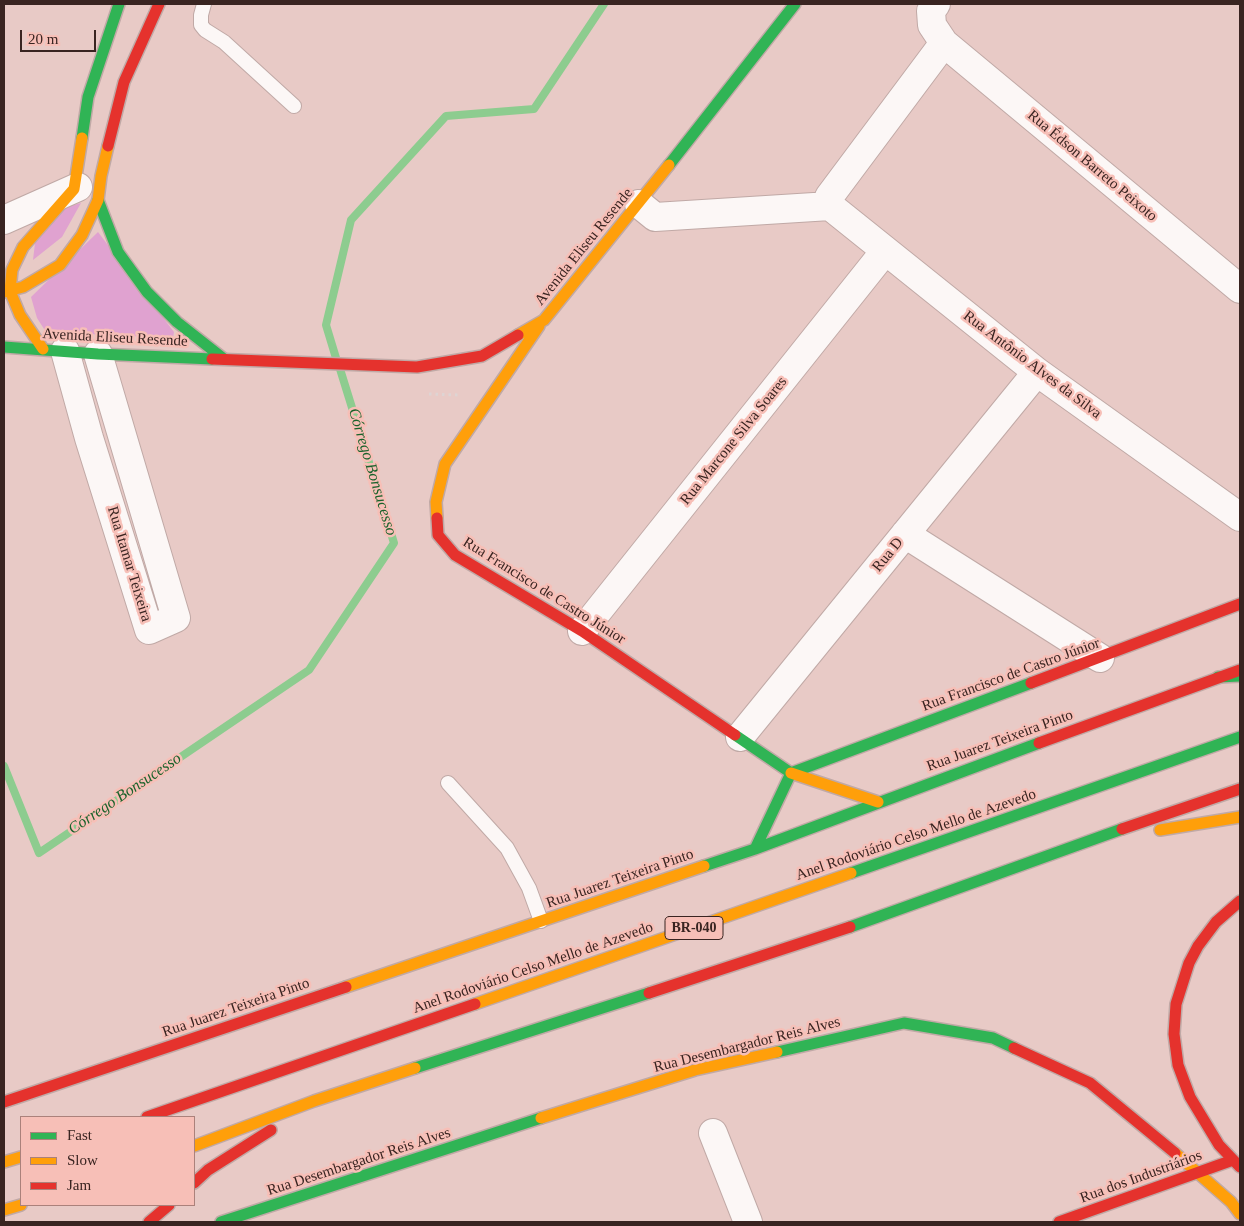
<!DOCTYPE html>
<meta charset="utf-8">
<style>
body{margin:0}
#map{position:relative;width:1244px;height:1226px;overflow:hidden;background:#e8cac6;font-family:Georgia,serif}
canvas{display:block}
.frame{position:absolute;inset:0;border:5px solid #392421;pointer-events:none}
.legend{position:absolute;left:20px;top:1116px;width:175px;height:90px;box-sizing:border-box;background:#f7bfb7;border:1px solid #ab817b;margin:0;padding:6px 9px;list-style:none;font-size:15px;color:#392421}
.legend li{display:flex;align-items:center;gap:10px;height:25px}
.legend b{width:25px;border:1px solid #ab817b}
.scale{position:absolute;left:20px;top:30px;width:76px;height:22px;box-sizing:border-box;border:2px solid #392421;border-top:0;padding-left:6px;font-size:15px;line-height:18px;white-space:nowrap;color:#392421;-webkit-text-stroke:4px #f7bfb7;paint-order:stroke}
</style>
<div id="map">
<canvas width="1244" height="1226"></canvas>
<div class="frame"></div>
<ul class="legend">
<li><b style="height:6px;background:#30b455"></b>Fast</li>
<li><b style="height:6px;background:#ff9f0a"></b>Slow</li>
<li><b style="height:6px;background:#e5322d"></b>Jam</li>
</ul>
<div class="scale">20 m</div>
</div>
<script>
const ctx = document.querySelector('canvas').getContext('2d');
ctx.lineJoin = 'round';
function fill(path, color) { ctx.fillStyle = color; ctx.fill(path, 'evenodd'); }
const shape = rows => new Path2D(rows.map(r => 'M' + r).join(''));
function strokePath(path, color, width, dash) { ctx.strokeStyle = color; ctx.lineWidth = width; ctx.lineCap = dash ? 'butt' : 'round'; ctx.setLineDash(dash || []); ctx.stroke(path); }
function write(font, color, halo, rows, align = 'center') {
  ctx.font = font + ' Georgia,serif'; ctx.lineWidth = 5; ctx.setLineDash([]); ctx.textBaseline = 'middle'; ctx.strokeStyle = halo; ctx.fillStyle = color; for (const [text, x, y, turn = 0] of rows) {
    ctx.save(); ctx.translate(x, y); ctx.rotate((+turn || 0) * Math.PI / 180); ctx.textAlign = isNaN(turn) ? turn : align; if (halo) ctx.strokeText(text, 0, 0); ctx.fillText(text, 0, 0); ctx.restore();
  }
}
fill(shape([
 [81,203,62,237,33,260,35,243,66,207],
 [98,232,174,332,173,338,46,332,37,318,31,297]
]), '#e0a2d0');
strokePath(shape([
 [336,358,326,325,351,220,446,116,534,109,604,4],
 [4,766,39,853,309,670,394,543,340,369]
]), '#8dcc8f', 8);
const lane = shape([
 [204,4,201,15,201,25,205,30,224,42,294,106],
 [448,783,507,848,529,888,541,921]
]);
const street = shape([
 [936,4,931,11,932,25,944,43,1240,289],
 [639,204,655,217,830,206],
 [830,206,1037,372,1240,517],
 [830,206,829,197,944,43],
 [4,220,78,187],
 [65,351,89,438,149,630,176,618,98,354],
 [905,534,1100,658],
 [582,631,885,251],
 [740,737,1037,372],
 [713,1133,748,1222]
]);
const fast = shape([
 [82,138,88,97,119,4],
 [669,165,795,4],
 [98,200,118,252,147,292,177,322,224,359],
 [4,347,98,354,212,359],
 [1218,677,1240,676],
 [735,735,791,773],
 [755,849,791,773,1031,683],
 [704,866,755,849,1039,743],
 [851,873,1240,737],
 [850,927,1122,829],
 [777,1052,904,1023,993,1038,1014,1048],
 [415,1068,649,993],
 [221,1222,541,1118]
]);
const slow = shape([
 [4,292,23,287,60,265,82,235,98,200,101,176,108,146],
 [518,335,544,320,669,165],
 [43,349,20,315,10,291,12,270,23,247,74,189,82,138],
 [437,518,436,502,445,464,539,326],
 [791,773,878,802],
 [1160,830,1240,817],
 [346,987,704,866],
 [475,1004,851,873],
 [541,1118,695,1070,777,1052],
 [194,1146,314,1101,415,1068],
 [1175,1153,1231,1202,1240,1214],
 [4,1162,21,1157],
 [4,1210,21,1205]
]);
const jam = shape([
 [108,146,124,82,159,4],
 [212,359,417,367,482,356,518,335],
 [437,518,438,535,455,555,582,631,735,735],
 [1031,683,1240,604],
 [1039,743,1240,670],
 [1122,829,1240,789],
 [1240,901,1216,922,1198,946,1189,963,1176,1004,1174,1034,1178,1065,1190,1097,1219,1145,1240,1167],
 [649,993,850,927],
 [1014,1048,1090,1083,1175,1153],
 [4,1102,346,987],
 [147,1117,475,1004],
 [194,1183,208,1170,271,1130],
 [149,1222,169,1205],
 [1059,1222,1233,1160]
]);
strokePath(lane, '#c0a9a6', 16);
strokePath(street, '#c0a9a6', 30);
strokePath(fast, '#c0a9a6', 14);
strokePath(slow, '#c0a9a6', 14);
strokePath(jam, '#c0a9a6', 14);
strokePath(shape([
 [429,394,460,395]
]), '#ded4d3', 3, [2.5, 4]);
strokePath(lane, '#fcf7f6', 14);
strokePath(street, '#fcf7f6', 28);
strokePath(fast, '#30b455', 11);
strokePath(slow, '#ff9f0a', 11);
strokePath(jam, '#e5322d', 11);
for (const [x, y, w] of [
 [694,928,58]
]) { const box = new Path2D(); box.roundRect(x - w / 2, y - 11.5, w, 23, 4); ctx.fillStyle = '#f7bfb7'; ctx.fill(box); strokePath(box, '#392421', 1); }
write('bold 14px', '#392421', null, [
 ["BR-040",694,928]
]);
write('15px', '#392421', '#f7bfb7', [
 ["Rua Édson Barreto Peixoto",1092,166,40],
 ["Avenida Eliseu Resende",584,247,-51],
 ["Avenida Eliseu Resende",115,338,3],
 ["Rua Antônio Alves da Silva",1032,365,37],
 ["Rua Marcone Silva Soares",734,441,-51],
 ["Rua D",888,555,-51],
 ["Rua Itamar Teixeira",129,564,73],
 ["Rua Francisco de Castro Júnior",544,591,32],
 ["Rua Francisco de Castro Júnior",1011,675,-20],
 ["Rua Juarez Teixeira Pinto",1000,741,-20],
 ["Anel Rodoviário Celso Mello de Azevedo",916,835,-19],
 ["Rua Juarez Teixeira Pinto",620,879,-19],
 ["Anel Rodoviário Celso Mello de Azevedo",533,968,-19],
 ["Rua Juarez Teixeira Pinto",236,1008,-19],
 ["Rua Desembargador Reis Alves",747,1045,-14],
 ["Rua Desembargador Reis Alves",359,1162,-18],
 ["Rua dos Industriários",1141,1177,-20]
]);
write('italic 16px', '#1a622b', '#f7bfb7', [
 ["Córrego Bonsucesso",372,472,73],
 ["Córrego Bonsucesso",125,794,-34]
]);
</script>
